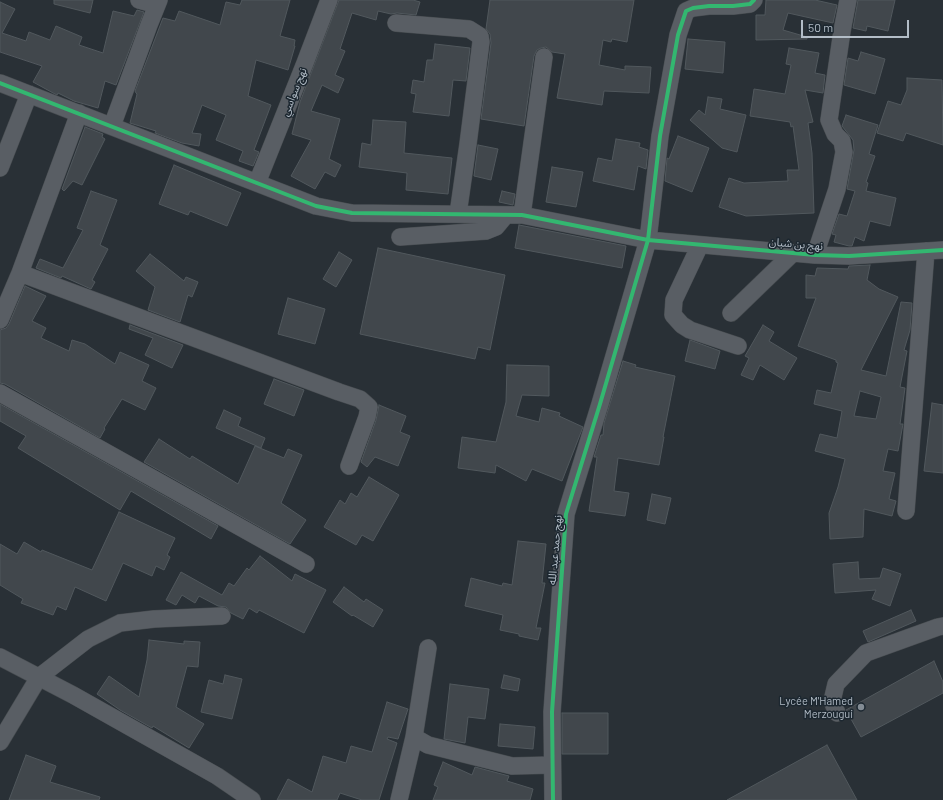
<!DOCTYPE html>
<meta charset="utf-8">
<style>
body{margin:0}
#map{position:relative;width:943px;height:800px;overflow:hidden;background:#293036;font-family:Barlow,sans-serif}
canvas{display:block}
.scale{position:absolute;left:801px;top:20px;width:108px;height:18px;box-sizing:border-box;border:2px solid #b3bdc7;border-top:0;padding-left:5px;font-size:12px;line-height:14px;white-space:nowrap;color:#b3bdc7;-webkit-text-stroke:3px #1c2730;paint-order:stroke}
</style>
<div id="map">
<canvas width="943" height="800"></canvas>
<div class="scale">50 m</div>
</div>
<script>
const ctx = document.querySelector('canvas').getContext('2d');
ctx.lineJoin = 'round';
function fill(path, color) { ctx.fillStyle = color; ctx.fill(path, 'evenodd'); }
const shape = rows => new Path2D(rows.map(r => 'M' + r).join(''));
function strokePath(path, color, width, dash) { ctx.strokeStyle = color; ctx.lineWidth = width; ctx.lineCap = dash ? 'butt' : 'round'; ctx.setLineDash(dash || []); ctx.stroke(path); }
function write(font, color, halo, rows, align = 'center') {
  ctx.font = font + ' Barlow,"Noto Sans Arabic",sans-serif'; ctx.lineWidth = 3; ctx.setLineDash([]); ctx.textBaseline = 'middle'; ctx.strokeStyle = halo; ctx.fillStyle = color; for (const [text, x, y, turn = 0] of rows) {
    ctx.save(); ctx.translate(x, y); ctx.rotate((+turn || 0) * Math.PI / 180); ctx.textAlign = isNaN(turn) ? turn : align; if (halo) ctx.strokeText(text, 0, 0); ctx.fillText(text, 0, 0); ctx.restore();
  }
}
const building = shape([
 [54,0,93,0,90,13,54,4,54,0],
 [242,0,290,0,280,36,295,40,294,46,295,46,288,70,256,60,248,96,271,105,254,150,259,152,253,166,239,161,243,151,216,140,226,115,202,105,192,133,201,134,199,146,182,143,155,133,156,131,130,123,137,94,136,93,135,91,163,18,175,21,179,11,220,25,226,2,240,5,242,0],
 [339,0,413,0,420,2,416,15,397,13,391,14,378,11,376,20,352,13,340,49,345,51,335,75,344,79,338,93,322,85,311,111,340,119,329,159,341,165,335,177,325,172,315,189,291,176,311,140,292,134,300,102,339,0],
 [490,0,634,0,627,42,612,39,611,42,603,40,599,65,625,70,625,66,651,67,649,93,604,91,602,105,557,98,565,54,552,52,546,47,541,48,537,50,534,56,524,126,481,119,491,43,490,34,486,29,490,0],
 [766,0,815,0,837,5,833,23,788,13,783,30,807,37,807,39,756,40,756,15,765,15,766,0],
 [858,0,895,0,888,31,867,26,866,31,853,28,858,0],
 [0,2,15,9,2,33,26,41,29,32,50,40,56,26,82,37,79,45,103,53,113,11,134,16,137,10,144,12,116,85,105,81,98,108,74,101,58,93,57,95,55,94,33,82,42,66,0,52,0,2],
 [688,39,725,42,723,73,685,69,688,39],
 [435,44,470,48,466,81,453,80,449,116,413,112,416,94,411,93,413,80,424,82,427,60,433,60,435,44],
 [789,48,819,53,815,73,825,75,823,93,805,90,813,122,808,123,812,153,814,213,746,216,719,207,729,178,744,183,788,181,787,170,799,170,793,126,791,127,790,122,750,116,754,89,785,94,791,65,786,64,789,48],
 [861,52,885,59,875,94,844,85,848,58,858,61,861,52],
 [907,78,942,80,943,145,906,133,903,141,877,133,888,101,901,105,907,90,907,78],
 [708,97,722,99,720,109,746,115,737,152,722,148,690,120,699,110,705,115,708,97],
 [846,115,878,125,869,154,875,156,866,182,868,183,866,191,896,198,890,226,870,221,864,241,855,237,852,246,849,246,834,242,836,235,832,234,839,214,847,216,855,191,847,189,854,150,853,140,842,126,846,115],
 [373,120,406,122,404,153,452,158,448,194,406,190,407,173,359,167,362,143,371,145,373,120],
 [85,127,103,134,102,137,105,139,82,185,73,181,64,191,62,189,85,127],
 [678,136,709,148,692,192,665,181,667,158,669,159,678,136],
 [616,139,640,143,639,147,648,150,646,169,638,166,634,190,593,181,598,158,612,161,616,139],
 [478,145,498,149,491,180,474,176,478,145],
 [174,165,241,193,227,226,190,211,188,215,159,204,174,165],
 [552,167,583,172,576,207,546,202,552,167],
 [91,191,117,200,100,245,108,249,92,280,95,282,91,289,62,276,61,278,36,268,40,259,63,268,83,230,77,228,91,191],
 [502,191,515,194,513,205,499,202,502,191],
 [519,225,626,246,622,268,515,248,519,225],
 [378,248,505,275,490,350,478,347,475,359,360,334,378,248],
 [339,252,352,260,336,287,323,279,339,252],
 [150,254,184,281,186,277,198,282,192,297,188,295,180,322,148,310,155,287,136,271,150,254],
 [870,265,867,280,879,289,898,297,861,370,886,376,901,302,912,303,910,330,904,350,907,351,900,387,905,388,900,424,903,424,898,451,888,449,883,471,895,473,889,499,896,501,892,516,864,509,863,537,830,539,829,513,838,487,845,459,815,451,820,434,837,438,842,411,814,404,817,390,831,393,838,363,836,362,836,360,798,346,816,298,806,298,806,275,815,276,817,268,848,269,849,266,870,265],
 [860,391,881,397,876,419,854,416,860,391],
 [25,286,46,296,32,321,46,328,41,338,69,351,72,340,85,344,115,364,120,352,149,365,142,381,156,388,145,410,122,399,104,428,105,429,100,438,5,384,0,383,0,330,6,328,9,324,25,286],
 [288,298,325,309,315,344,278,334,288,298],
 [130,325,183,345,172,368,145,355,153,338,129,329,130,325],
 [763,325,774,332,769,341,797,358,784,380,760,365,753,380,741,375,749,358,745,356,763,325],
 [690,340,720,351,715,369,685,361,690,340],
 [623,361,636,365,635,367,675,376,663,437,664,437,659,465,618,458,614,491,629,493,625,516,589,511,597,457,594,457,601,435,603,435,604,423,623,361],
 [507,365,549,366,549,396,522,395,516,416,539,422,542,408,560,413,559,416,583,427,562,481,532,469,526,481,496,465,495,473,458,468,462,437,496,442,506,402,507,365],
 [274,379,304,390,294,416,264,404,274,379],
 [932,403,943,405,943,473,924,471,932,403],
 [0,404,218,526,211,539,131,491,120,510,18,448,26,436,0,421,0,404],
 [379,405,406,416,400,432,410,436,398,466,375,457,367,467,361,462,376,420,379,405],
 [224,410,241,418,238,426,265,438,261,448,216,428,224,410],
 [159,439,190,459,192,456,238,484,255,446,284,458,288,449,302,455,281,503,306,520,290,544,144,462,159,439],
 [369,477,399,495,373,541,362,535,356,545,324,527,340,500,345,504,351,493,357,497,369,477],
 [652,494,671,498,665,524,647,520,652,494],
 [119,512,175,538,167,555,170,557,164,570,156,566,152,576,123,563,106,601,75,587,66,610,57,606,53,615,21,603,23,599,0,585,0,544,17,554,24,542,41,552,42,550,92,570,119,512],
 [518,541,546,544,542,583,545,583,536,628,541,628,538,640,519,636,519,634,500,630,503,615,465,606,471,578,502,586,503,583,512,585,518,541],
 [260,556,292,581,295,574,326,590,304,633,259,610,257,613,249,608,243,619,231,613,226,607,218,606,199,596,195,603,182,595,176,605,166,600,181,572,222,595,229,583,234,586,247,568,249,570,260,556],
 [858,562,859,579,880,578,883,568,901,574,890,606,872,599,876,590,835,593,833,564,858,562],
 [344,587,364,602,366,599,383,610,373,627,353,615,352,616,333,602,344,587],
 [911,610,916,621,868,642,863,631,911,610],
 [149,640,184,644,184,641,200,642,198,667,187,666,176,707,204,724,189,748,153,726,152,728,120,710,97,694,109,676,139,697,147,660,149,640],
 [934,661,943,682,943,693,861,737,846,710,934,661],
 [225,675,242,679,232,719,201,712,209,680,223,684,225,675],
 [504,675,520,679,518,691,501,688,504,675],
 [450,684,489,689,485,719,468,717,465,743,444,739,450,684],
 [387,702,408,709,398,739,388,737,387,739,397,743,379,800,362,800,340,793,337,800,277,800,288,779,312,792,323,756,346,763,351,746,372,752,387,702],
 [562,713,608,713,608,754,562,754,562,713],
 [500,724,535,727,533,749,498,746,500,724],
 [827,745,857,800,727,800,827,745],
 [26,755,56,766,50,782,100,797,99,800,9,800,26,755],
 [443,762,472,775,475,767,509,776,507,781,533,789,530,800,433,800,438,787,434,785,443,762]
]);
fill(building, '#41474c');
strokePath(building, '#51585d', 1);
const minor = shape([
 [139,0,157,5],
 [396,23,469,29,480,36,481,42,468,144,458,214],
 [0,83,316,206,352,213,522,215,648,240,815,255,849,256,943,250],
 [112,126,149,25,159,0],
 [0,168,29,94],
 [257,183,305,63,329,0],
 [522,215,544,57],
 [400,237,486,231,496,227,506,215],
 [700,245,674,300,673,315,682,325,690,330,738,346],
 [815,255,837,189,844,152,842,141,835,134,829,120,842,31,848,0],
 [20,273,339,392,360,399,369,407,367,417,349,466],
 [731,313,793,253],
 [0,320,20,273,79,113],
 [0,393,306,564],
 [906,511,926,251],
 [0,657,73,695,217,776,252,800],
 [837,713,832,701,836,684,866,653,938,627,943,626],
 [414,737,428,745,512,766,552,765],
 [0,742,39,677,88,639,120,623,154,619,222,616],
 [399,800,414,737,428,648],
 [553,800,552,712,566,514,600,404,648,240,660,136,678,35,686,11,693,8,709,6,733,6,750,4,754,0]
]);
strokePath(minor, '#474c50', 18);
strokePath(minor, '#595e64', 17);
strokePath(shape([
 [0,83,316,206,352,213,522,215,648,240,815,255,849,256,943,250],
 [553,800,552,712,566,514,600,404,648,240,660,136,678,35,686,11,693,8,709,6,733,6,750,4,754,0]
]), '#33b770', 4);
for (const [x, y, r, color] of [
 [861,707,4,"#838c94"]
]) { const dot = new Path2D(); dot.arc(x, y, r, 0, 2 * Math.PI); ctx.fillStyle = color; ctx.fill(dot); strokePath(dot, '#1c2730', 1.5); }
write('11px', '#b3bdc7', '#1c2730', [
 ["نهج سواسي",294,92,-68],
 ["نهج بن شبان",796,244,5],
 ["نهج حمد عبد الله",555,550,-85]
]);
write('11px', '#b3bdc7', '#1c2730', [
 ["Lycée M'Hamed",853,701],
 ["Merzougui",853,714]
], 'right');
</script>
